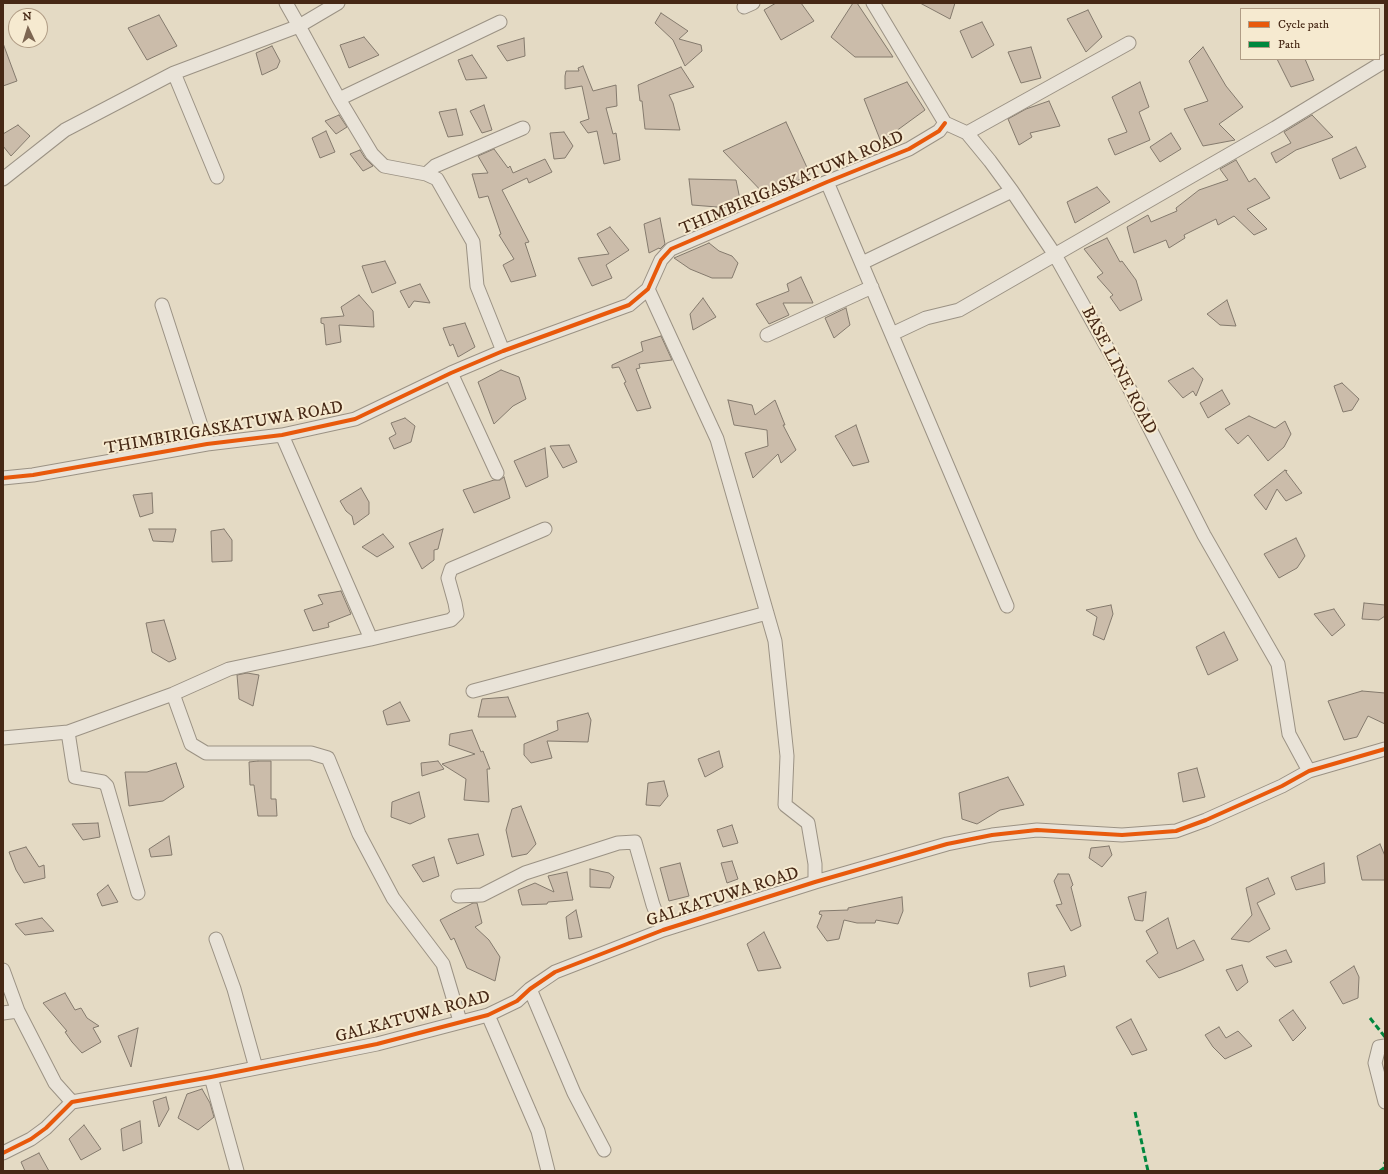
<!DOCTYPE html>
<style>
body{margin:0}
#map{position:relative;width:1388px;height:1174px;overflow:hidden;background:#e4dac4;font-family:"IM FELL DW Pica",serif}
canvas{display:block}
.frame{position:absolute;inset:0;border:4px solid #462815;pointer-events:none}
.legend{position:absolute;left:1240px;top:8px;width:140px;height:52px;box-sizing:border-box;background:#f6ead0;border:1px solid #b09c85;margin:0;padding:5px 7px;list-style:none;font-size:12px;color:#462815}
.legend li{display:flex;align-items:center;gap:8px;height:20px}
.legend b{width:20px;border:1px solid #b09c85}
.north{position:absolute;left:8px;top:8px;width:40px;height:40px;box-sizing:border-box;background:#f6ead0;border:1px solid #b09c85;border-radius:50%;rotate:356deg;font-size:11px;font-weight:700;line-height:16px;text-align:center;color:#462815}
.north::after{content:'';display:block;margin:auto;width:14px;height:18px;background:#7d6652;clip-path:polygon(50% 0,100% 100%,50% 72%,0 100%)}
</style>
<div id="map">
<canvas width="1388" height="1174"></canvas>
<div class="frame"></div>
<ul class="legend">
<li><b style="height:5px;background:#e8590c"></b>Cycle path</li>
<li><b style="height:5px;background:#00873e"></b>Path</li>
</ul>
<div class="north">N</div>
</div>
<script>
const ctx = document.querySelector('canvas').getContext('2d');
ctx.lineJoin = 'round';
function fill(path, color) { ctx.fillStyle = color; ctx.fill(path, 'evenodd'); }
const shape = rows => new Path2D(rows.map(r => 'M' + r).join(''));
function strokePath(path, color, width, dash) { ctx.strokeStyle = color; ctx.lineWidth = width; ctx.lineCap = dash ? 'butt' : 'round'; ctx.setLineDash(dash || []); ctx.stroke(path); }
function write(font, color, halo, rows, align = 'center') {
  ctx.font = font + ' "IM FELL DW Pica",serif'; ctx.lineWidth = 4; ctx.setLineDash([]); ctx.textBaseline = 'middle'; ctx.strokeStyle = halo; ctx.fillStyle = color; for (const [text, x, y, turn = 0] of rows) {
    ctx.save(); ctx.translate(x, y); ctx.rotate((+turn || 0) * Math.PI / 180); ctx.textAlign = isNaN(turn) ? turn : align; if (halo) ctx.strokeText(text, 0, 0); ctx.fillText(text, 0, 0); ctx.restore();
  }
}
const building = shape([
 [776,3,801,3,814,21,781,40,764,10,776,3],
 [853,3,857,3,893,57,855,57,831,37,853,3],
 [920,3,955,3,950,19,920,3],
 [1088,10,1102,37,1086,52,1067,19,1088,10],
 [661,13,688,31,679,39,701,45,702,51,685,66,673,40,655,23,661,13],
 [159,15,177,46,147,60,128,28,159,15],
 [982,22,994,45,972,58,960,31,982,22],
 [364,37,379,55,349,68,340,45,364,37],
 [524,38,525,56,507,61,497,46,524,38],
 [4,46,17,81,3,86,3,47,4,46],
 [272,46,280,61,277,68,262,75,256,53,272,46],
 [1031,47,1041,78,1021,83,1008,52,1031,47],
 [1203,47,1226,86,1243,107,1219,124,1235,140,1203,146,1184,109,1208,101,1189,61,1203,47],
 [472,55,487,78,466,80,458,60,472,55],
 [1277,59,1305,59,1314,80,1291,87,1277,59],
 [583,66,593,91,616,85,617,106,606,108,613,134,616,133,620,160,604,164,597,131,588,133,580,122,589,119,582,86,565,89,565,76,566,71,579,71,578,68,583,66],
 [681,67,694,87,669,95,673,103,680,130,645,129,642,101,640,101,638,85,681,67],
 [907,82,925,110,881,142,864,99,907,82],
 [1140,82,1149,107,1139,112,1150,140,1115,155,1108,139,1127,132,1112,97,1140,82],
 [1049,101,1060,126,1030,133,1032,137,1019,145,1008,119,1026,109,1049,101],
 [484,105,492,130,482,133,470,111,484,105],
 [456,109,463,135,448,137,439,112,456,109],
 [339,115,347,127,336,134,325,121,339,115],
 [1312,115,1333,137,1296,150,1276,163,1271,153,1291,143,1284,132,1312,115],
 [786,122,810,174,767,197,723,151,786,122],
 [18,125,30,136,11,156,3,146,3,134,18,125],
 [326,131,335,152,320,158,312,138,326,131],
 [564,132,573,146,565,158,554,159,550,133,564,132],
 [1171,133,1181,149,1160,162,1150,147,1171,133],
 [1356,147,1366,167,1340,179,1332,159,1356,147],
 [494,149,508,168,510,166,513,173,545,159,552,172,529,183,527,178,502,190,529,242,525,243,536,276,511,282,503,265,514,259,499,235,501,234,488,196,479,198,472,174,488,173,478,156,494,149],
 [360,150,365,158,373,166,363,171,350,154,360,150],
 [1236,160,1249,182,1255,178,1270,198,1247,209,1267,229,1254,235,1234,216,1218,225,1216,219,1184,235,1185,238,1169,248,1166,240,1134,253,1127,227,1148,215,1151,222,1177,211,1176,208,1199,190,1228,180,1220,169,1236,160],
 [689,179,736,180,742,209,692,205,689,179],
 [1097,187,1110,202,1075,223,1067,202,1097,187],
 [660,218,665,244,660,249,659,248,649,253,644,224,660,218],
 [610,227,629,250,606,265,612,278,592,286,578,258,609,254,597,234,610,227],
 [1107,238,1120,262,1122,261,1136,280,1142,300,1120,311,1110,297,1113,295,1097,277,1103,273,1084,249,1107,238],
 [709,243,719,251,732,256,738,263,732,278,712,278,690,269,674,258,709,243],
 [385,261,396,283,372,293,362,266,385,261],
 [801,277,813,303,783,303,789,315,769,324,756,304,789,291,787,284,801,277],
 [420,284,430,303,414,301,409,308,400,291,420,284],
 [359,295,373,311,374,327,339,325,341,342,326,345,324,324,321,323,321,318,344,316,341,307,359,295],
 [703,298,716,317,693,330,690,314,703,298],
 [1227,300,1236,326,1220,325,1207,314,1227,300],
 [846,308,850,325,834,338,825,318,846,308],
 [465,323,475,347,458,357,453,344,450,346,443,328,465,323],
 [661,336,672,360,639,364,640,368,636,369,651,408,637,411,624,383,626,382,619,367,612,368,612,365,643,351,641,342,661,336],
 [1193,368,1203,379,1196,396,1193,391,1183,398,1168,381,1193,368],
 [501,370,519,377,526,399,513,406,494,424,478,382,501,370],
 [1342,383,1359,399,1352,410,1343,412,1334,386,1342,383],
 [1222,390,1230,404,1208,418,1200,403,1222,390],
 [728,400,752,405,755,415,775,400,785,425,783,425,796,450,781,463,778,454,753,478,745,453,768,446,767,430,734,425,728,400],
 [1249,416,1275,428,1285,421,1291,434,1284,447,1268,461,1248,435,1238,444,1225,429,1249,416],
 [405,418,415,426,411,442,394,449,389,438,396,434,391,423,405,418],
 [856,425,869,462,853,466,835,436,856,425],
 [569,445,577,462,563,468,550,446,569,445],
 [545,448,548,477,526,487,514,461,545,448],
 [1285,470,1286,471,1287,470,1286,472,1302,493,1286,501,1277,489,1266,510,1254,495,1285,470],
 [504,477,510,498,474,513,463,490,494,480,500,480,504,477],
 [361,488,369,502,369,514,354,525,352,516,346,511,340,501,361,488],
 [152,493,153,513,140,517,133,495,152,493],
 [149,529,176,529,173,542,153,541,149,529],
 [224,529,232,540,232,561,212,562,211,531,224,529],
 [443,529,438,549,434,550,434,560,422,569,409,543,443,529],
 [383,534,394,547,377,557,362,547,383,534],
 [1296,538,1305,556,1297,568,1279,578,1264,554,1296,538],
 [341,591,351,614,328,623,329,627,313,631,304,610,323,604,318,595,341,591],
 [1364,603,1385,605,1385,616,1379,620,1362,619,1364,603],
 [1111,605,1113,614,1104,640,1093,635,1097,617,1086,610,1111,605],
 [1334,609,1345,625,1332,636,1314,614,1334,609],
 [164,620,176,659,169,662,152,652,146,623,164,620],
 [1224,632,1238,660,1208,675,1196,647,1224,632],
 [247,673,259,675,253,706,239,699,237,675,247,673],
 [1362,691,1385,693,1385,724,1368,716,1357,737,1344,740,1328,701,1362,691],
 [508,697,516,717,478,717,482,699,508,697],
 [400,702,410,721,387,725,383,711,400,702],
 [588,713,591,720,588,742,547,741,552,758,531,763,524,755,524,744,558,730,557,721,588,713],
 [472,730,481,752,483,751,490,769,487,769,489,802,464,800,466,779,442,764,475,754,449,745,450,734,472,730],
 [719,751,723,767,705,777,698,759,719,751],
 [258,761,271,761,271,799,276,799,277,816,258,816,254,785,250,785,249,762,258,761],
 [438,761,444,769,422,776,421,763,438,761],
 [176,763,184,787,163,801,129,806,125,772,147,772,176,763],
 [1197,768,1205,797,1183,802,1178,773,1197,768],
 [1008,777,1024,805,1000,810,977,824,962,819,959,793,1008,777],
 [664,781,668,796,660,806,646,805,648,783,664,781],
 [419,792,425,817,410,824,391,817,392,802,419,792],
 [521,806,536,844,527,854,512,857,506,830,512,809,521,806],
 [98,823,100,837,83,840,72,824,98,823],
 [732,825,738,843,723,847,717,830,732,825],
 [478,834,484,855,457,864,448,839,478,834],
 [169,836,172,855,151,857,149,849,169,836],
 [1380,844,1385,856,1385,880,1362,880,1357,856,1380,844],
 [1109,846,1112,855,1102,867,1089,858,1091,848,1109,846],
 [26,847,39,867,44,865,45,878,24,883,16,870,9,852,26,847],
 [434,857,439,876,423,882,412,865,434,857],
 [732,861,738,879,727,883,721,863,732,861],
 [680,863,689,896,669,901,660,868,680,863],
 [1324,863,1325,883,1296,890,1291,877,1324,863],
 [590,869,609,873,614,877,610,888,590,887,590,869],
 [567,872,573,900,548,902,547,904,522,905,518,890,535,883,554,892,548,876,567,872],
 [1058,874,1069,874,1073,885,1071,887,1081,926,1071,931,1056,905,1062,904,1054,881,1058,874],
 [1268,878,1275,894,1257,903,1270,929,1249,942,1231,939,1252,915,1246,888,1268,878],
 [108,885,118,902,102,906,97,894,108,885],
 [1146,892,1143,921,1135,920,1128,897,1146,892],
 [902,897,903,911,898,924,876,920,875,923,857,923,844,920,839,939,827,941,817,927,822,915,819,914,820,911,848,910,848,908,902,897],
 [473,903,477,903,482,923,475,927,489,940,500,957,495,981,467,968,454,938,451,940,440,920,473,903],
 [576,910,582,937,569,939,566,917,576,910],
 [42,918,54,931,25,935,15,924,42,918],
 [1168,918,1177,949,1194,940,1204,960,1181,970,1159,978,1146,961,1158,953,1146,931,1168,918],
 [764,932,781,968,758,971,747,944,764,932],
 [1286,950,1292,962,1275,967,1266,957,1286,950],
 [1242,965,1248,982,1237,991,1226,970,1242,965],
 [1064,966,1066,976,1030,987,1028,973,1064,966],
 [1354,966,1359,977,1358,998,1343,1004,1330,982,1354,966],
 [65,993,75,1010,81,1008,87,1018,99,1026,93,1028,101,1042,82,1053,72,1042,65,1032,67,1031,43,1003,65,993],
 [1293,1010,1306,1028,1293,1041,1279,1020,1293,1010],
 [1131,1019,1147,1050,1132,1055,1116,1027,1131,1019],
 [1219,1027,1226,1038,1238,1031,1252,1046,1225,1059,1213,1047,1205,1035,1219,1027],
 [138,1028,131,1067,118,1036,138,1028],
 [202,1089,210,1103,214,1117,198,1130,178,1118,187,1094,202,1089],
 [166,1097,169,1109,159,1127,153,1101,166,1097],
 [140,1121,142,1143,123,1151,121,1129,140,1121],
 [84,1125,101,1149,81,1160,69,1139,84,1125],
 [39,1153,49,1171,25,1171,21,1162,39,1153]
]);
fill(building, '#cbbcaa');
strokePath(building, '#847a6d', 1);
const street = shape([
 [286,3,299,26,338,3],
 [873,3,945,123,967,133,990,161,1012,191,1055,255,1122,374,1204,535,1278,664,1289,734,1309,771],
 [744,7,753,3],
 [174,73,217,177],
 [339,99,500,22],
 [967,133,1129,43],
 [426,174,435,166,523,128],
 [3,179,65,130,174,73,299,26,339,99,372,154,384,166,426,174,437,179,473,242,477,286,503,351],
 [827,182,1007,606],
 [862,263,1012,191],
 [648,289,717,439,775,641,787,756,785,805,808,823,815,864,815,882],
 [162,305,207,444],
 [892,334,926,318,959,310,1275,128,1385,61],
 [767,335,872,287],
 [451,373,497,473],
 [3,478,33,475,207,444,282,435,355,419,451,373,503,351,629,305,648,289,661,260,671,249,827,182,909,149,939,131,945,123],
 [371,639,451,620,457,614,455,603,448,578,451,569,545,529],
 [473,691,767,613],
 [173,694,191,744,206,753,311,753,328,758,359,834,393,898,443,964,460,1021],
 [68,732,75,777,103,782,107,786,138,893],
 [3,738,68,732,173,694,229,669,371,639,282,435],
 [458,896,482,895,525,873,618,843,635,842,653,905,663,930],
 [216,939,234,989,256,1068],
 [3,970,18,1011,55,1083,72,1102],
 [530,989,574,1093,604,1150],
 [3,1013,18,1011],
 [488,1015,538,1131,548,1171],
 [1385,1046,1379,1047,1375,1063,1385,1102],
 [211,1077,237,1171],
 [3,1153,31,1139,46,1128,72,1102,211,1077,377,1044,488,1015,517,1001,530,989,555,972,663,930,815,882,947,844,992,835,1037,830,1122,835,1176,831,1206,820,1282,786,1309,771,1385,749]
]);
strokePath(street, '#9b9284', 15);
strokePath(street, '#e9e3d8', 13);
strokePath(shape([
 [1370,1018,1385,1037],
 [1135,1112,1148,1171],
 [1380,1171,1384,1168,1385,1162]
]), '#00873e', 3, [6, 3]);
strokePath(shape([
 [3,478,33,475,207,444,282,435,355,419,451,373,503,351,629,305,648,289,661,260,671,249,827,182,909,149,939,131,945,123],
 [3,1153,31,1139,46,1128,72,1102,211,1077,377,1044,488,1015,517,1001,530,989,555,972,663,930,815,882,947,844,992,835,1037,830,1122,835,1176,831,1206,820,1282,786,1309,771,1385,749]
]), '#e8590c', 4);
write('17px', '#462815', '#f6ead0', [
 ["THIMBIRIGASKATUWA ROAD",792,184,-23],
 ["BASE LINE ROAD",1118,371,62],
 ["THIMBIRIGASKATUWA ROAD",224,429,-10],
 ["GALKATUWA ROAD",723,898,-18],
 ["GALKATUWA ROAD",413,1018,-15]
]);
</script>
